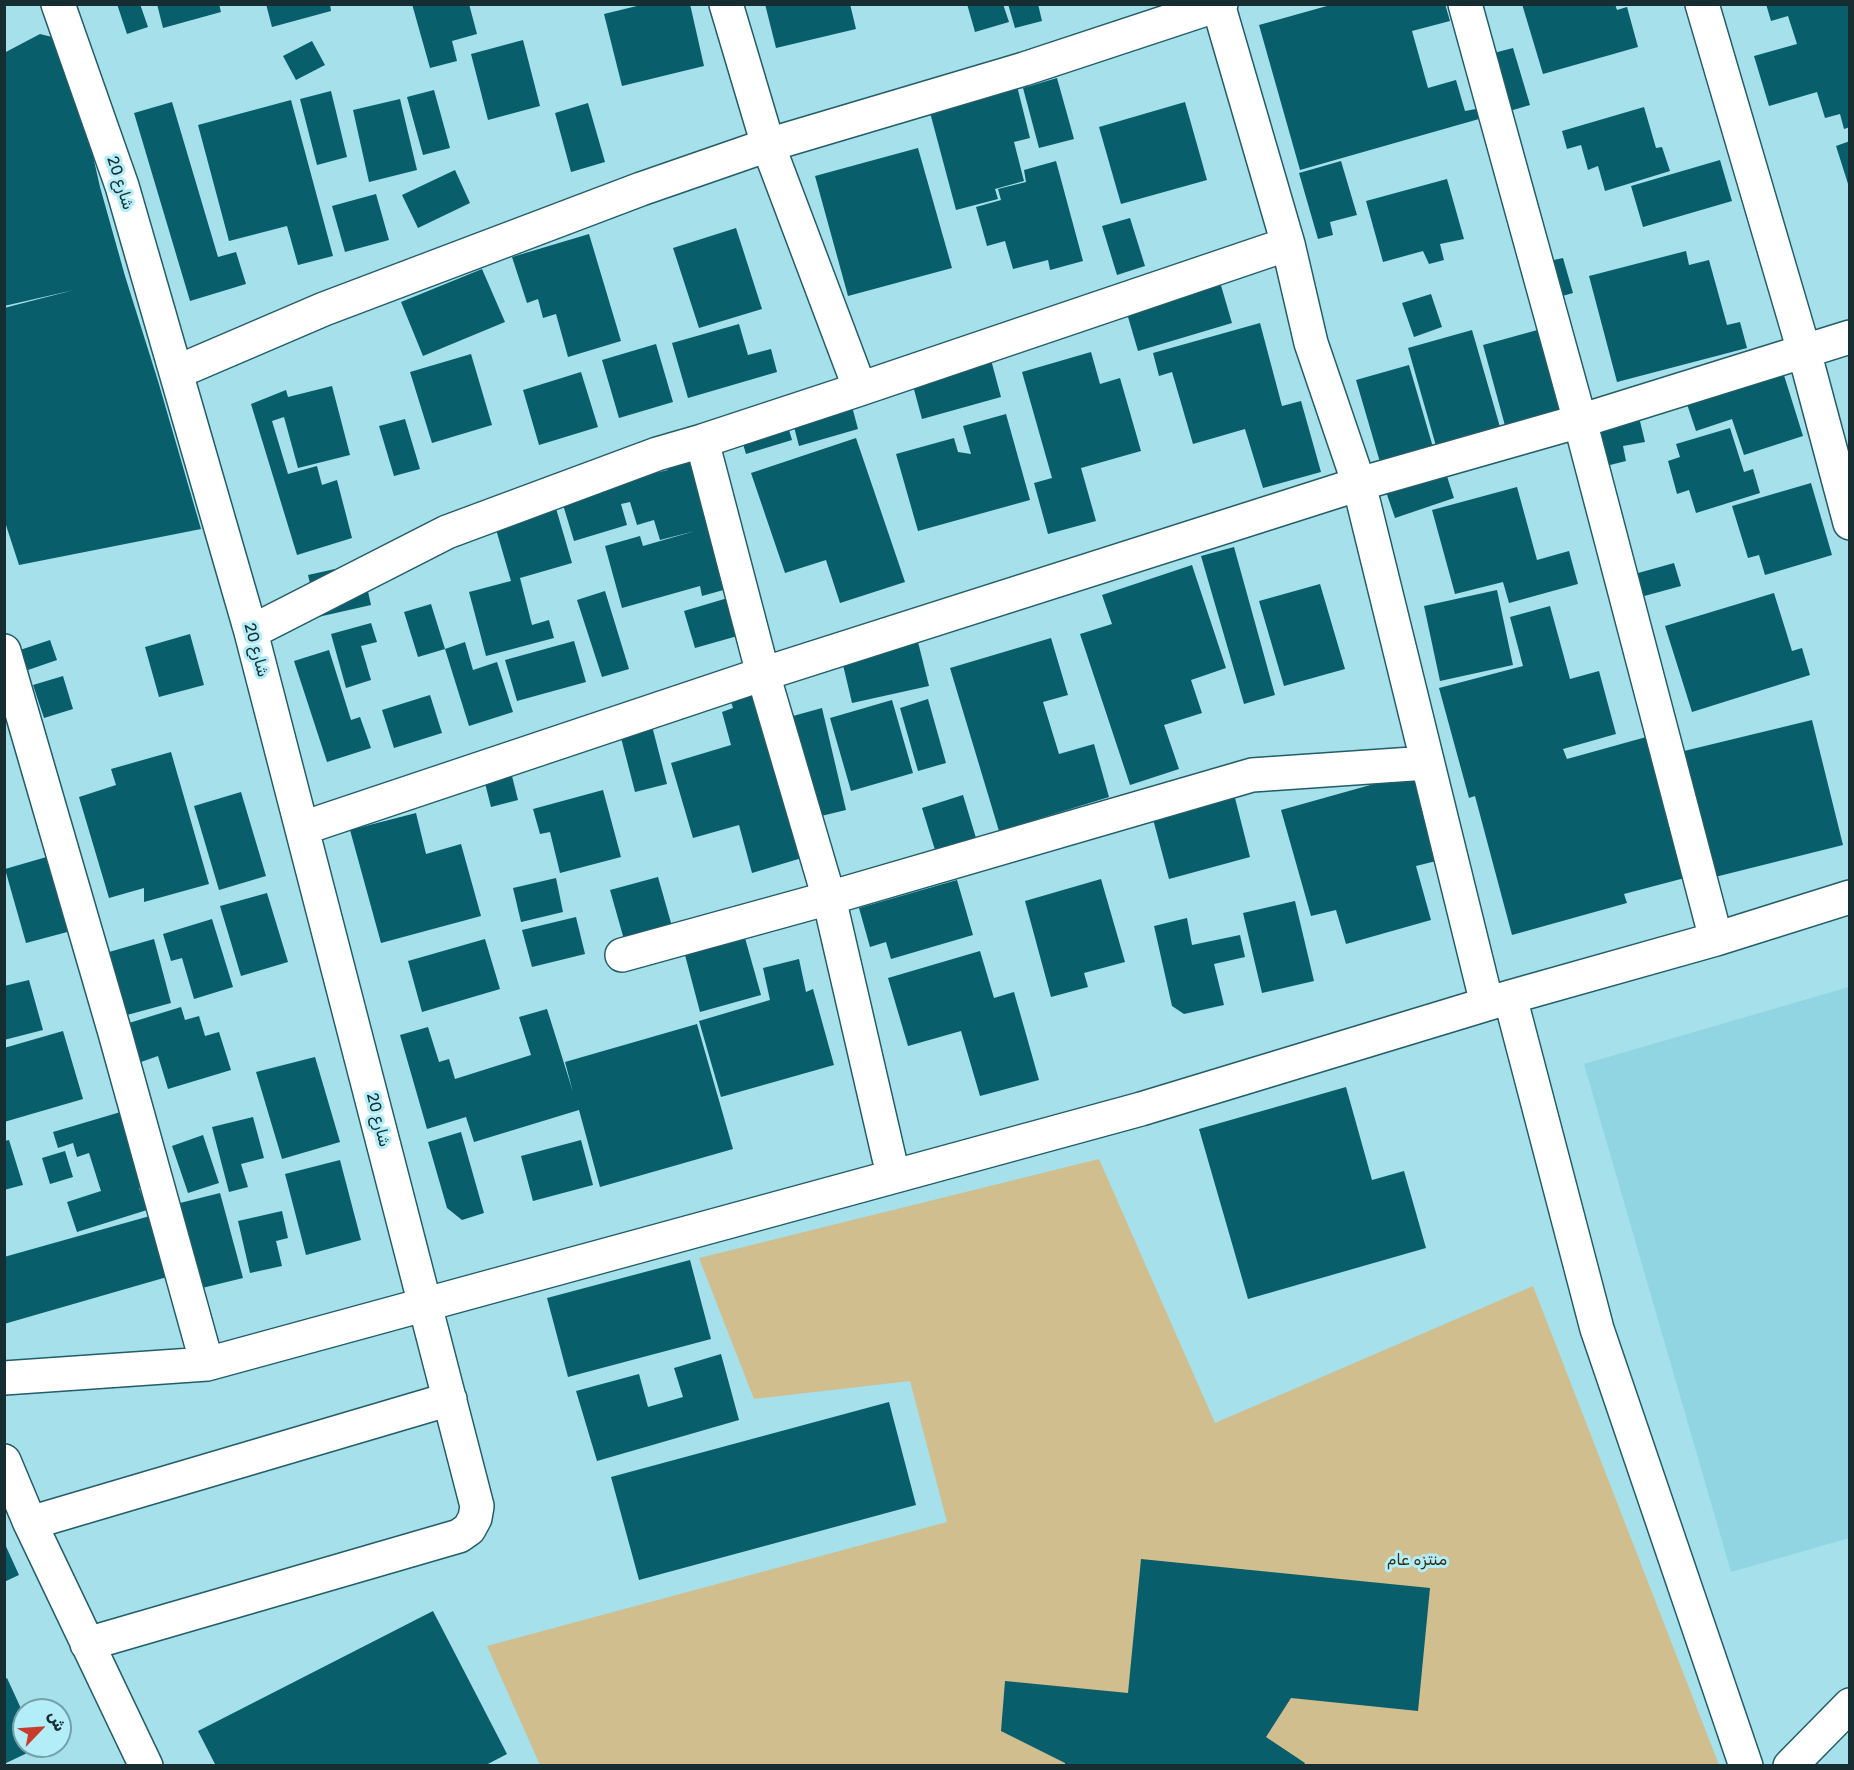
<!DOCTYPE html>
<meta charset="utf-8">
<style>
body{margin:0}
#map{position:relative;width:1854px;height:1770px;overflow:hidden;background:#a5e0eb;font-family:Rubik,"Noto Naskh Arabic",sans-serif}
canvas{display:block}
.frame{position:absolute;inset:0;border:6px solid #162e32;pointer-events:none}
.north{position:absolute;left:12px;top:1698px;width:60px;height:60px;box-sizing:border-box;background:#b2edf8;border:2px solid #74a1a9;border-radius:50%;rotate:65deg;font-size:16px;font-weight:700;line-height:24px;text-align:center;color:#162e32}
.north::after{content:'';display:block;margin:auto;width:21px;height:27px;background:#c93c2d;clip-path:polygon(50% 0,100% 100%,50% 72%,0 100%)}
</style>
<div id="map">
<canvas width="1854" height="1770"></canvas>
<div class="frame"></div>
<div class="north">ش</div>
</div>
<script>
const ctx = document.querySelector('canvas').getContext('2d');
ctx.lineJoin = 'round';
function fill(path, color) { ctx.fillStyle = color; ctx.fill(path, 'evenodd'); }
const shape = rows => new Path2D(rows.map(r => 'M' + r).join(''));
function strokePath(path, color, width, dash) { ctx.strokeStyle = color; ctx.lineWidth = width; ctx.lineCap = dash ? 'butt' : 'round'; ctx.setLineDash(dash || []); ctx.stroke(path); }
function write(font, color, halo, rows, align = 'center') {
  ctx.font = font + ' Rubik,"Noto Naskh Arabic",sans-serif'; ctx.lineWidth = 6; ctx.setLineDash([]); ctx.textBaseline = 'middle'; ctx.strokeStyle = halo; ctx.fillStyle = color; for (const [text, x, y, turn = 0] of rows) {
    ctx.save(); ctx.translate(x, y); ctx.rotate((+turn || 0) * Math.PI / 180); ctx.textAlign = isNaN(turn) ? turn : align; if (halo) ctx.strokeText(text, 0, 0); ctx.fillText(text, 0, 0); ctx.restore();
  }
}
fill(shape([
 [1849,987,1849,1538,1731,1572,1584,1064]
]), '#90d5e1');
fill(shape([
 [1099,1159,1215,1423,1533,1286,1719,1765,540,1765,487,1646,947,1522,910,1381,754,1399,699,1258]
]), '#d0be8f');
fill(shape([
 [117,4,140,4,148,27,127,34],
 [157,4,219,4,221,12,163,28],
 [266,4,330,4,331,11,272,27],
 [412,4,469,4,477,34,452,41,457,61,430,68],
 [645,4,690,4,704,66,622,86,604,14],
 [765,4,850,4,856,29,776,48],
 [967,4,1003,4,1009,22,975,32],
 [1008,4,1038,4,1042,21,1015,28],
 [1334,4,1445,4,1450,21,1412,31,1428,88,1456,80,1465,111,1476,109,1479,119,1300,170,1259,25],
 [1522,4,1615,4,1617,10,1627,7,1638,47,1543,74],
 [1766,4,1850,4,1850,127,1844,129,1840,114,1825,118,1817,92,1769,106,1754,56,1797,44,1788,16,1771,21],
 [40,34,60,39,76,81,100,187,125,276,158,381,201,529,19,565,4,519,4,308,74,290,4,306,4,53],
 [523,40,540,106,488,120,471,54],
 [312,41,325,65,296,80,283,56],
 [1513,48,1530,105,1503,113,1486,55],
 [1057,78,1074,139,1039,148,1023,88],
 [1016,82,1030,138,1014,142,1024,181,995,189,998,199,956,210,928,105],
 [434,90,450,148,423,155,407,97],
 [331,91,347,157,317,165,300,99],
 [400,99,417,170,369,182,353,110],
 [291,100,333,256,298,265,287,226,229,241,198,125],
 [172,102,218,257,236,252,246,284,190,301,134,113],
 [1185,102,1207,180,1121,204,1099,127],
 [588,103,605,162,571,172,555,113],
 [1644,107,1656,148,1662,147,1670,171,1605,191,1598,166,1588,170,1581,145,1567,149,1562,131],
 [1850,141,1850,187,1849,187,1836,146],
 [918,148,952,268,848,296,815,176],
 [1720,160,1732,201,1643,227,1631,186],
 [1056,161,1083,261,1050,270,1048,260,1013,269,1005,241,987,246,976,207,1001,200,998,189,1026,182,1024,170],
 [1341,161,1357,215,1330,222,1333,235,1318,239,1299,173],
 [455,170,470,203,418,228,402,195],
 [1447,179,1464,239,1440,244,1444,260,1429,264,1423,251,1383,262,1366,201],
 [376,194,389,240,345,252,332,206],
 [1130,218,1145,266,1117,275,1102,226],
 [736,228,762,309,699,328,673,248],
 [589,234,621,341,568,357,556,314,543,318,538,299,527,303,512,257],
 [1686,251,1689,265,1709,260,1727,325,1740,322,1747,348,1617,382,1589,276],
 [1563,258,1573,293,1559,297,1549,261],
 [1215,265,1232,323,1138,351,1121,293],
 [482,269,505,322,423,356,401,302],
 [1431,294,1442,327,1414,337,1402,303],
 [1260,323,1282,406,1301,401,1321,472,1263,488,1245,429,1193,444,1172,372,1159,376,1153,353],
 [739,324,748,355,771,349,777,372,688,398,672,343],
 [1541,329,1565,418,1507,433,1483,345],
 [1472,330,1502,434,1438,453,1408,348],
 [656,344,673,402,619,418,602,360],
 [987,345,1001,397,922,419,908,367],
 [1091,352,1100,384,1120,378,1141,451,1081,468,1096,521,1048,534,1034,483,1052,478,1022,372],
 [471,354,492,425,432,443,410,372],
 [1778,356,1803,436,1744,455,1732,419,1696,431,1681,386],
 [1409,365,1435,454,1382,469,1356,380],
 [581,372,598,427,539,445,523,390],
 [846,384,858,429,799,446,787,400],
 [332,386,350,455,298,468,284,417,272,421,288,474,317,466,322,485,337,480,352,538,297,555,251,404,286,390,288,397],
 [782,406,792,440,746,454,736,420],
 [1638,413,1645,442,1623,446,1626,461,1602,467,1592,424],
 [1006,414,1030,500,918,531,896,454,954,438,958,452,971,454,963,426],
 [405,419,420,469,394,476,379,426],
 [1730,428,1744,472,1753,469,1760,493,1696,513,1689,490,1677,494,1668,461,1680,457,1676,444],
 [685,438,727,589,702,596,700,586,622,608,605,546,640,536,643,546,695,531,660,540,654,520,637,525,630,502,621,504,627,525,574,541,557,485,618,482,668,470,661,446],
 [856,438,905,582,840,603,826,560,785,573,751,473],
 [1444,467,1454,498,1395,518,1384,486],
 [1811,483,1832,555,1765,575,1759,555,1748,558,1732,506],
 [1517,487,1537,560,1569,551,1578,584,1509,603,1503,582,1455,594,1432,510],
 [550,488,572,563,520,578,532,625,549,620,554,638,486,656,469,592,511,581,489,505],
 [1234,547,1275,695,1244,704,1201,556],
 [1674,563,1681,586,1637,598,1631,575],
 [1192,565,1226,668,1191,680,1202,713,1164,725,1179,769,1130,785,1080,634,1112,624,1102,595],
 [335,569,338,584,365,578,371,605,318,617,308,575],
 [1320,584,1345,669,1284,686,1259,601],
 [1497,590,1513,665,1440,681,1424,606],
 [605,591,629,669,602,677,577,600],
 [1774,593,1792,651,1802,648,1810,675,1692,712,1665,626],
 [731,597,741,635,695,648,684,611],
 [431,604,445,649,465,642,473,670,497,662,513,712,469,726,445,649,418,657,404,612],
 [1550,606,1570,679,1599,671,1616,734,1563,749,1567,759,1657,734,1696,875,1624,894,1627,903,1512,935,1475,796,1469,798,1439,688,1523,666,1510,617],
 [371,623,377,642,361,646,371,680,346,688,331,634],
 [190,634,204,685,159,697,145,647],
 [916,634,929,686,852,703,840,652],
 [1051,638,1068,695,1043,702,1059,754,1094,744,1109,797,999,831,950,668],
 [50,640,57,660,28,670,20,650],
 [574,641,586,682,517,701,505,660],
 [329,650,351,720,360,717,371,748,327,762,294,661],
 [63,676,73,709,44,718,33,685],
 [756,684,805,857,752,873,739,825,693,838,671,763,731,745,722,712,733,708,728,692],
 [430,695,442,733,394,748,382,710],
 [928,699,946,763,918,771,900,708],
 [892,700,913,773,851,791,830,718],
 [822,708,846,810,817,817,793,716],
 [1812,720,1843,845,1715,877,1684,751],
 [651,722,667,784,635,792,619,730],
 [171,752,209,884,144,902,144,888,109,898,79,797,116,785,111,769],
 [1424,770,1448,858,1416,866,1431,920,1346,944,1336,910,1311,916,1281,810],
 [512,776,518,800,491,807,485,783],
 [603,790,621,857,560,873,550,832,540,834,533,809],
 [241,792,266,876,219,890,194,806],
 [963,795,976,838,935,850,922,808],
 [1235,798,1250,857,1169,879,1153,819],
 [416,813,426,854,461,844,481,916,381,943,350,830],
 [50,856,71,931,26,943,5,869],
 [658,877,673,930,625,943,610,890],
 [556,878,563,912,521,922,513,888],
 [1101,879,1125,962,1084,973,1088,987,1051,997,1025,901],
 [957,880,973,935,891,959,886,942,870,947,859,908],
 [267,893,288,962,241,976,220,906],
 [1295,901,1314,981,1262,993,1243,913],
 [576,917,585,954,532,967,522,930],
 [1187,918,1192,945,1240,935,1245,957,1214,964,1224,1005,1184,1014,1172,1006,1154,926],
 [212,919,233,987,194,999,182,958,171,961,163,934],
 [745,938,761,995,700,1012,685,955],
 [154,939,171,1003,127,1015,109,952],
 [485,939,500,989,422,1012,408,961],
 [980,951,994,998,1014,992,1039,1080,980,1096,961,1031,908,1046,888,978],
 [799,959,806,992,813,989,834,1065,721,1097,699,1021,770,1000,763,968],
 [29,980,43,1030,4,1040,4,986],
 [181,1007,185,1020,199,1016,205,1036,219,1032,231,1070,168,1089,158,1056,141,1062,129,1023],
 [547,1009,573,1092,565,1062,697,1024,733,1149,600,1187,579,1110,474,1142,466,1117,427,1129,400,1035,428,1027,439,1062,449,1059,455,1079,531,1055,519,1017],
 [63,1031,83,1099,4,1122,4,1048],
 [315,1057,340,1142,282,1159,256,1072],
 [1346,1087,1372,1180,1404,1171,1426,1248,1248,1299,1199,1129],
 [124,1111,147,1187,139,1188,147,1210,77,1232,67,1202,101,1191,89,1153,77,1157,73,1143,58,1148,53,1132],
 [253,1117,264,1158,241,1164,248,1187,229,1192,212,1127],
 [461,1132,484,1213,462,1220,447,1208,428,1142],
 [203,1135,219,1183,188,1193,172,1146],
 [9,1140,23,1185,4,1190,4,1141],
 [581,1140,593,1185,533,1201,521,1156],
 [65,1151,73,1177,50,1184,42,1158],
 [340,1160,361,1240,306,1255,285,1174],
 [220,1193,243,1278,198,1289,176,1204],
 [282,1211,288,1238,276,1241,282,1266,250,1273,238,1221],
 [150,1216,167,1277,4,1324,4,1257],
 [690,1260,711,1339,568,1377,547,1298],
 [721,1354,739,1420,597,1461,576,1391,639,1374,648,1407,683,1397,674,1368],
 [889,1402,916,1505,639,1580,611,1477],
 [4,1542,19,1575,4,1582],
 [1141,1559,1430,1588,1418,1711,1291,1698,1266,1737,1305,1763,1303,1766,1065,1766,1065,1763,1001,1731,1005,1681,1128,1693],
 [433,1611,507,1754,484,1766,216,1766,198,1731],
 [7,1678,24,1715,24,1746,42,1746,4,1764,4,1680]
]), '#085e6a');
const minor = shape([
 [58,4,122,186,251,632,477,1506,475,1518,469,1529,459,1536,87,1644],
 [726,4,768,145,860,389],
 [1218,4,1288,244,1311,343,1359,484,1487,1004],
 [1465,4,1580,421,1716,939],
 [1702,4,1804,351,1850,523],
 [177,372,324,309,641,189,768,145,1024,69,1221,4],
 [702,441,763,674,829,898,893,1175],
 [251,632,447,532,657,454,702,441,860,389,1288,244],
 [4,651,115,1033,207,1364],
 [303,828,763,674,1359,484,1580,421,1850,337],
 [622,955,829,898,1252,775,1427,763],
 [1510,997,1597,1329,1746,1766],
 [4,1378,207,1364,1141,1109,1510,997,1716,939,1850,897],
 [4,1461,30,1523,146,1766],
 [30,1523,450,1399],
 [1790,1766,1850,1705]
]);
strokePath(minor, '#235d67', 36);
strokePath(minor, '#fff', 33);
write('16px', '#162e32', '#b2edf8', [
 ["شارع 20",120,183,72],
 ["شارع 20",256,650,75],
 ["شارع 20",378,1120,76]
]);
write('16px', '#392e0f', '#b2edf8', [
 ["منتزه عام",1417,1560]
]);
</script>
